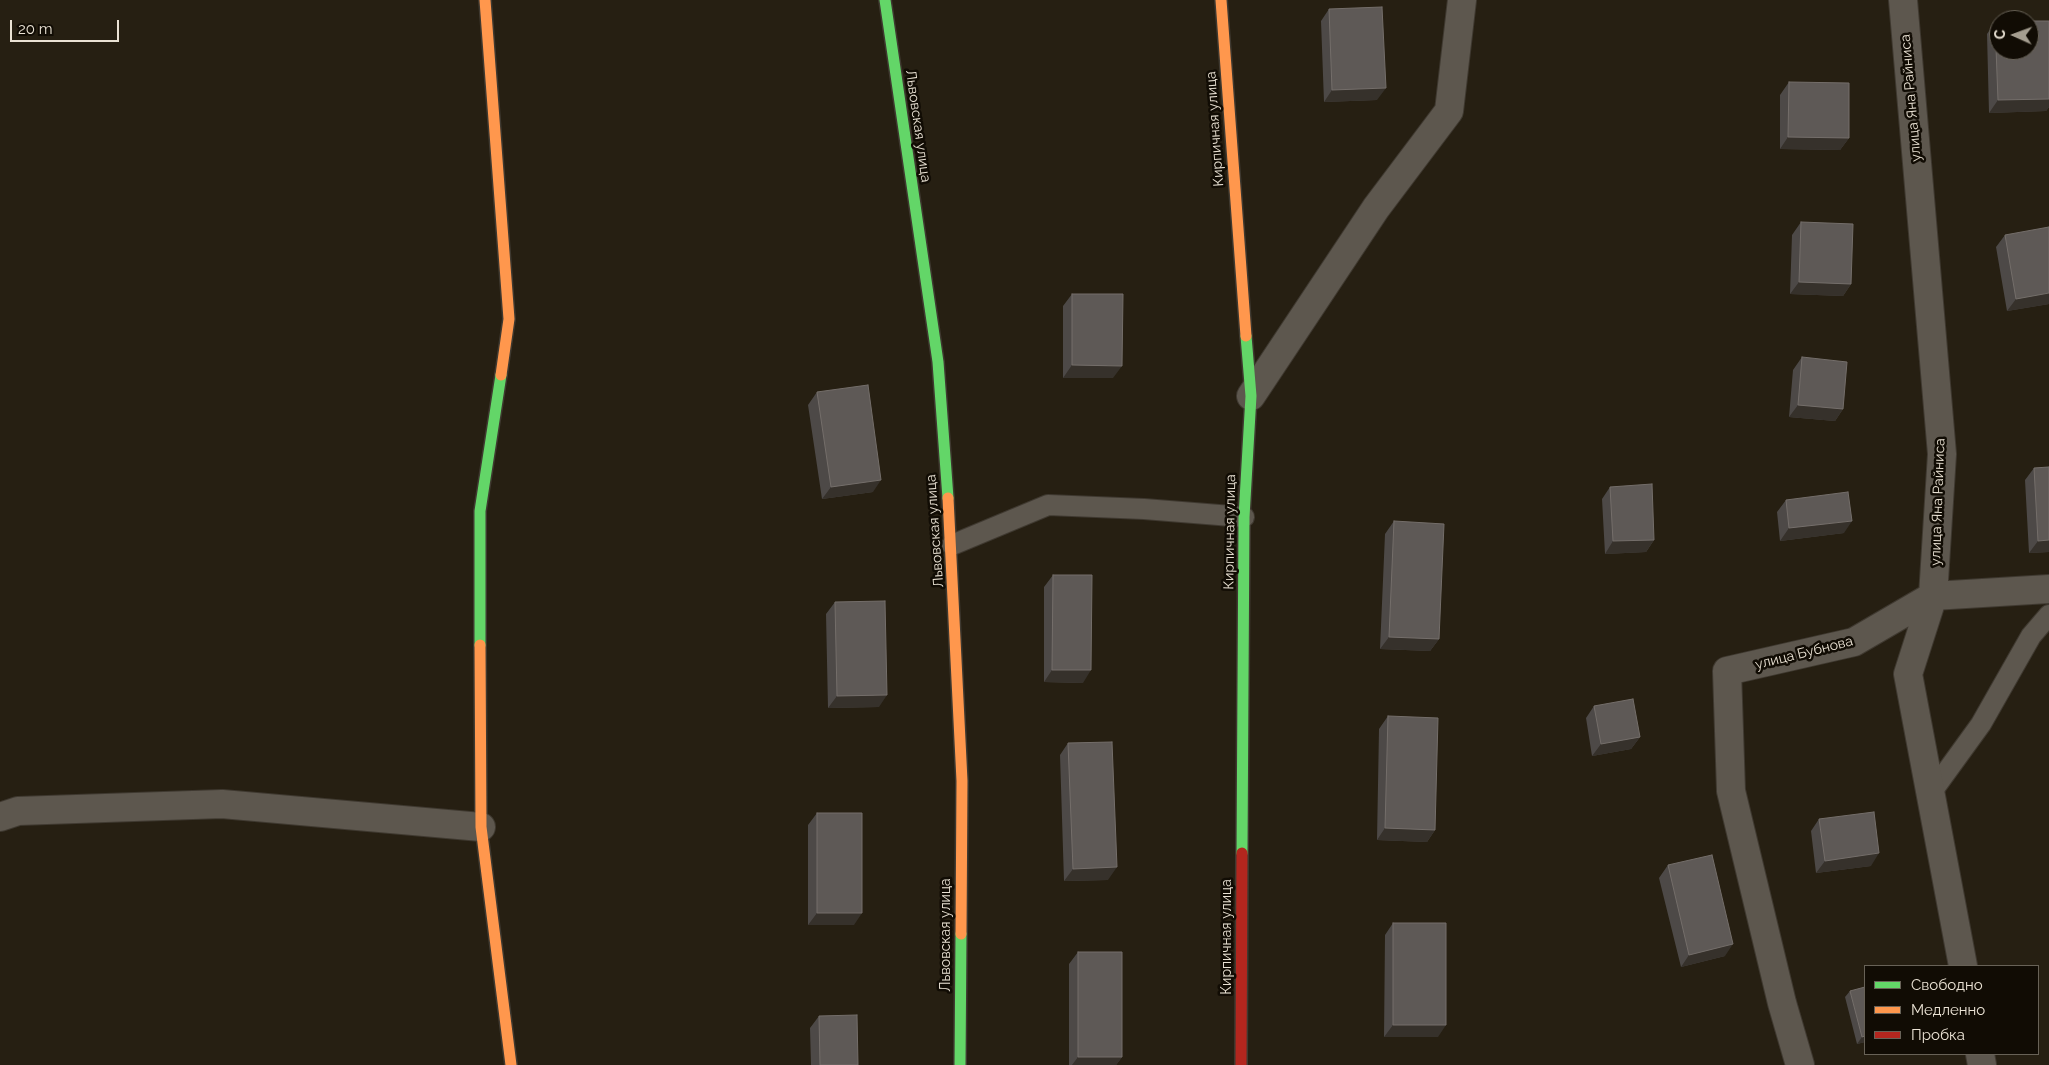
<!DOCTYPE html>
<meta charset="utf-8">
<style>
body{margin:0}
#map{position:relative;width:2049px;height:1065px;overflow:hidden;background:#261f12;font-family:Raleway,sans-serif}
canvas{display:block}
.legend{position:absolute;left:1864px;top:965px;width:175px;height:90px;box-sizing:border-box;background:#110c04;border:1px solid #686257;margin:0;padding:6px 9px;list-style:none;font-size:15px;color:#eae2d4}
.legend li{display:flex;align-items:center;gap:10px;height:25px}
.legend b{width:25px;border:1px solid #686257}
.north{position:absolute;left:1989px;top:10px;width:50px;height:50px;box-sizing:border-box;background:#110c04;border:1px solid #686257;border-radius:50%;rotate:272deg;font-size:14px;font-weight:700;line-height:20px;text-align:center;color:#eae2d4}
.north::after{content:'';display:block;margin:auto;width:18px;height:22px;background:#a59e90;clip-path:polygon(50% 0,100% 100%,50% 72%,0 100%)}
.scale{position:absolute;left:10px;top:20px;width:109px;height:22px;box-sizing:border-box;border:2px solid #eae2d4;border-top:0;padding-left:6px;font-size:15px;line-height:18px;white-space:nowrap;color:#eae2d4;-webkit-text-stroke:4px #110c04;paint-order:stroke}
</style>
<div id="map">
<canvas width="2049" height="1065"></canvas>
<ul class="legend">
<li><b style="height:6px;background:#63d668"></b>Свободно</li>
<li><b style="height:6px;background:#ff974d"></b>Медленно</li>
<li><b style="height:6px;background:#b3261e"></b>Пробка</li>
</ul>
<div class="north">С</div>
<div class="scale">20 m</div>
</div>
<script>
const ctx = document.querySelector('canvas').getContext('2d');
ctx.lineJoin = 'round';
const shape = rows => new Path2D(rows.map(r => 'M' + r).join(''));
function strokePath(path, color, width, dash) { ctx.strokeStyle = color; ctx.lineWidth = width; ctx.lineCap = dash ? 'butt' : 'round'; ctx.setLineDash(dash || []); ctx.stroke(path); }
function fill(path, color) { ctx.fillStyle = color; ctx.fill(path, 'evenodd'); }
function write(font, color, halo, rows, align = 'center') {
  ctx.font = font + ' Raleway,sans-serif'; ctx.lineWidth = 5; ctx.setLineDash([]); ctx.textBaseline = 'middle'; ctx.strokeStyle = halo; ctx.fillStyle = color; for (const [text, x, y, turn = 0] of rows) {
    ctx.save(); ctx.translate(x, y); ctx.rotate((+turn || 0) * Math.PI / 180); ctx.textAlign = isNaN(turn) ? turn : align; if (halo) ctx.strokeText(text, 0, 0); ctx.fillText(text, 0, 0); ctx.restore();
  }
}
const lane = shape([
 [952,545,1048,505,1144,509,1244,517],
 [1931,793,1981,724,2031,636,2049,615]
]);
const street = shape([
 [1903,0,1942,454,1933,596,1908,674,1963,966],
 [1251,396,1376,208,1449,111,1462,0],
 [0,817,18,811,222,804,481,827],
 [1980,1054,1982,1065],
 [1800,1065,1782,1003,1731,791,1727,671,1854,642,1933,596,2049,589]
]);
const fast = shape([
 [885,0,938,362,948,498],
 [480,645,480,511,501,375],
 [1242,853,1244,517,1251,396,1246,336],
 [960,1065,961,934]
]);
const slow = shape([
 [485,0,509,319,501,375],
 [1221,0,1246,336],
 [948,498,962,781,961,934],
 [480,645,481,827,511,1065]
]);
const jam = shape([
 [1241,1065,1242,853]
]);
strokePath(lane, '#3f3930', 22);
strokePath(street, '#3f3930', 30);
strokePath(fast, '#3f3930', 14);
strokePath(slow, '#3f3930', 14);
strokePath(jam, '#3f3930', 14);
strokePath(lane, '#5d574e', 20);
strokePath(street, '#5d574e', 28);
strokePath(fast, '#63d668', 11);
strokePath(slow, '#ff974d', 11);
strokePath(jam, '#b3261e', 11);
fill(shape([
 [1329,9,1377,100,1324,102,1321,21],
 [2049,21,2049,107,2046,111,1989,113,1987,34,1995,22],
 [1789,82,1849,138,1840,150,1780,149,1780,95],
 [1801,222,1851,284,1843,296,1790,294,1792,235],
 [2005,235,2049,304,2007,311,1996,247],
 [1072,294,1113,378,1063,378,1063,306],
 [1802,357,1843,409,1835,421,1789,417,1793,370],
 [817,392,873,492,822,499,808,405],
 [2049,467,2049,552,2029,553,2025,480,2034,468],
 [1610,487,1654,540,1646,552,1605,554,1602,499],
 [1786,500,1844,533,1780,541,1777,512],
 [1394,521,1439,639,1430,651,1380,649,1385,534],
 [1053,575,1083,683,1044,682,1044,587],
 [835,602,879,707,828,708,826,614],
 [1594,706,1640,737,1631,749,1592,756,1586,718],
 [1388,716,1435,830,1427,842,1377,840,1379,729],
 [1068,743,1108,880,1064,881,1060,755],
 [817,813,854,925,808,925,808,825],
 [1819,819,1871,866,1816,873,1811,831],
 [1668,865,1725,956,1681,967,1659,878],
 [1393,923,1438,1037,1384,1037,1385,935],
 [1078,952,1122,1057,1116,1065,1069,1065,1069,964],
 [1850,991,1865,1042,1857,1044,1845,997],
 [819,1016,858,1065,811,1065,810,1028]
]), '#4d4947');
fill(shape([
 [1386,88,1377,100,1324,102,1332,90],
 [2049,99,2049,107,2046,111,1989,113,1998,100],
 [1788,137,1849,138,1840,150,1780,149],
 [1799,282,1851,284,1843,296,1790,294],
 [2049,293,2049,304,2007,311,2016,299],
 [1072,365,1122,366,1113,378,1063,378],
 [1798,405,1843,409,1835,421,1789,417],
 [881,480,873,492,822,499,831,487],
 [1852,521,1844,533,1780,541,1789,528],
 [1654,540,1646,552,1605,554,1613,541],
 [2049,540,2049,552,2029,553,2038,541],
 [1389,637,1439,639,1430,651,1380,649],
 [1052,670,1091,670,1083,683,1044,682],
 [887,695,879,707,828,708,837,696],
 [1640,737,1631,749,1592,756,1601,744],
 [1385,828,1435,830,1427,842,1377,840],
 [1879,853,1871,866,1816,873,1825,861],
 [1117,867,1108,880,1064,881,1073,869],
 [817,913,862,913,854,925,808,925],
 [1733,944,1725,956,1681,967,1689,955],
 [1393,1025,1446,1025,1438,1037,1384,1037],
 [1865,1036,1865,1042,1857,1044,1862,1037],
 [1078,1057,1122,1057,1116,1065,1072,1065]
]), '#36312b');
const building = shape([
 [1382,7,1386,88,1332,90,1329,9,1382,7],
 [2029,21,2049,21,2049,99,1998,100,1995,22,1999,22,1999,50,2029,50,2029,21],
 [1789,82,1849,83,1849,138,1788,137,1789,82],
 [1801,222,1853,224,1851,284,1799,282,1801,222],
 [2049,227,2049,293,2016,299,2005,235,2049,227],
 [1072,294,1123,294,1122,366,1072,365,1072,294],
 [1802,357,1847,362,1843,409,1798,405,1802,357],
 [868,385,881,480,831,487,817,392,868,385],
 [2049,467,2049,540,2038,541,2034,468,2049,467],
 [1652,484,1654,540,1613,541,1610,487,1652,484],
 [1848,492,1852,521,1789,528,1786,500,1848,492],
 [1394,521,1444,524,1439,639,1389,637,1394,521],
 [1053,575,1092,575,1091,670,1052,670,1053,575],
 [885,601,887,695,837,696,835,602,885,601],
 [1633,699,1640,737,1601,744,1594,706,1633,699],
 [1388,716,1438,718,1435,830,1385,828,1388,716],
 [1112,742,1117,867,1073,869,1068,743,1112,742],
 [1874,812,1879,853,1825,861,1819,819,1874,812],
 [817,813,862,813,862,913,817,913,817,813],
 [1712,855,1733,944,1689,955,1668,865,1712,855],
 [1393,923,1446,923,1446,1025,1393,1025,1393,923],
 [1078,952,1122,952,1122,1057,1078,1057,1078,952],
 [1865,987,1865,1036,1862,1037,1850,991,1865,987],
 [857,1015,858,1065,820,1065,819,1016,857,1015]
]);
fill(building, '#5e5956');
strokePath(building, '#746e6a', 1);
write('14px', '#eae2d4', '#110c04', [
 ["улица Яна Райниса",1911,98,-95],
 ["Львовская улица",918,126,82],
 ["Кирпичная улица",1215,129,-94],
 ["улица Яна Райниса",1938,502,-88],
 ["Львовская улица",935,531,-94],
 ["Кирпичная улица",1230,532,-89],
 ["улица Бубнова",1804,653,-14],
 ["Львовская улица",946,935,-90],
 ["Кирпичная улица",1227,937,-90]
]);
</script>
